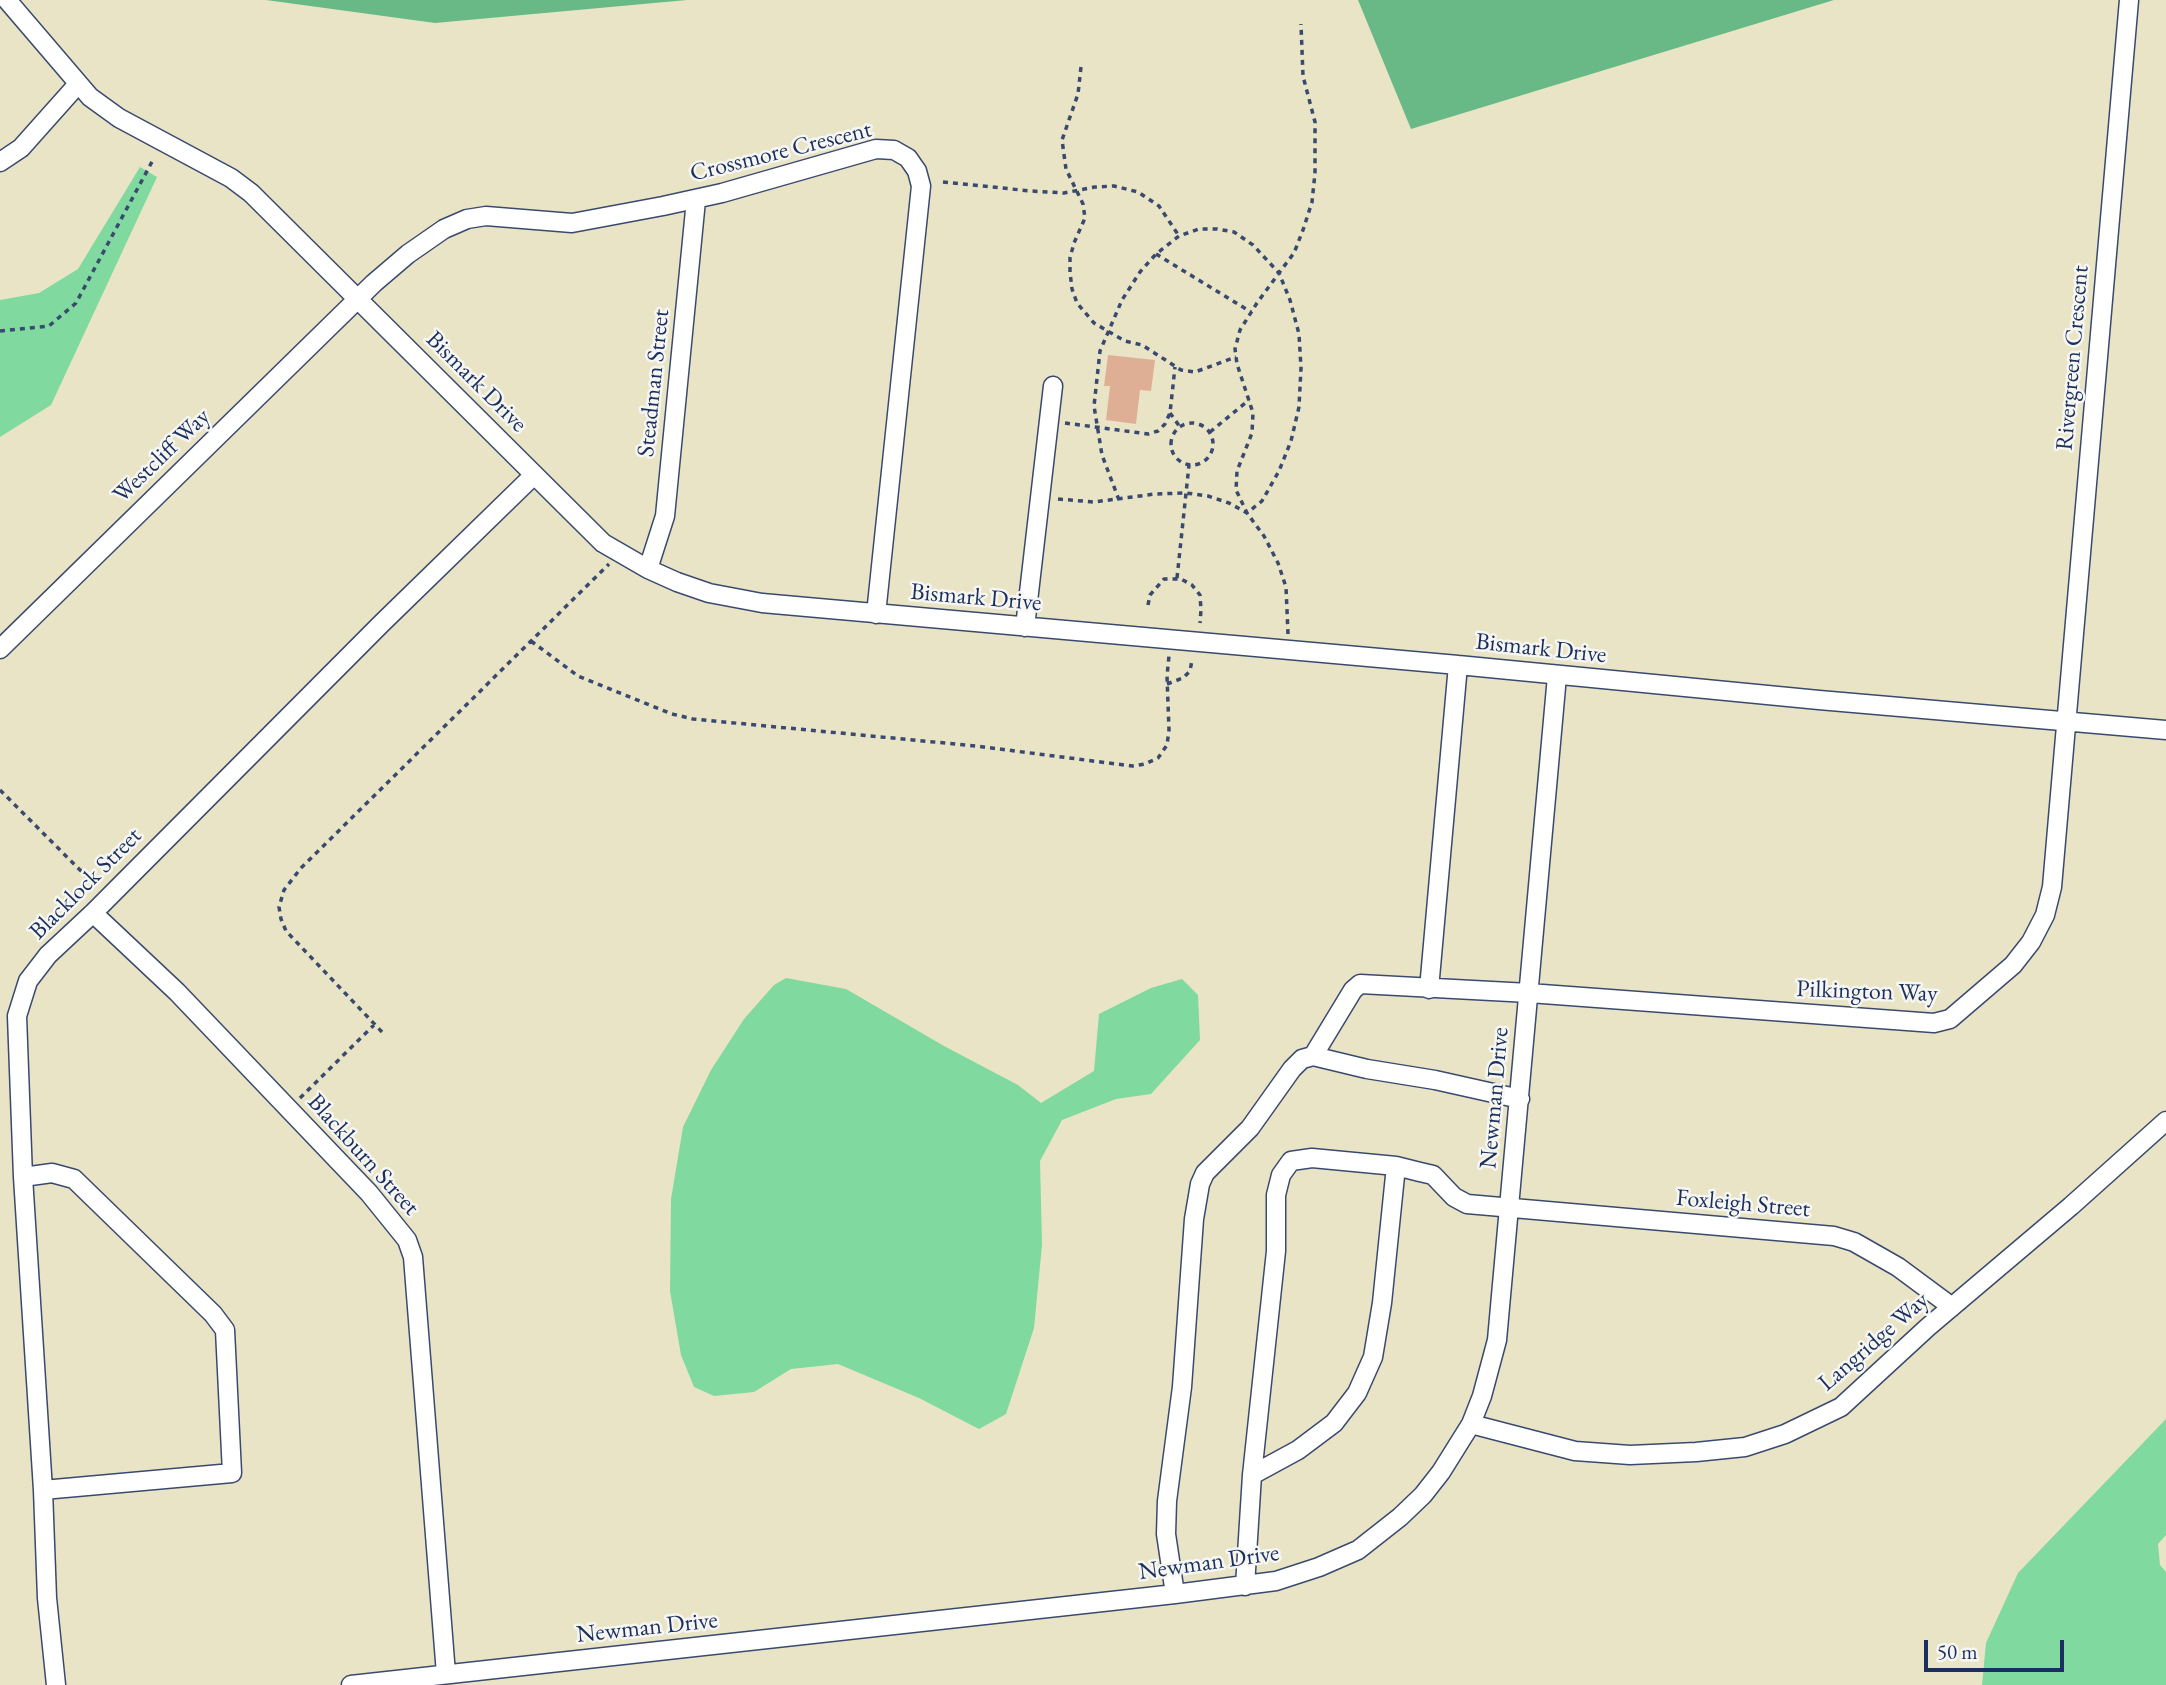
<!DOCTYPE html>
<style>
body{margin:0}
#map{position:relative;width:2166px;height:1685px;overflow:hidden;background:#e9e4c6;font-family:"EB Garamond",serif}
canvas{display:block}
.scale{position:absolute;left:1924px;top:1640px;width:140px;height:32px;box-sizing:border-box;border:4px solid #1b2f5e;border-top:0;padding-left:9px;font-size:21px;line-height:24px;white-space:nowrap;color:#1b2f5e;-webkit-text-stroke:5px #f6f6f2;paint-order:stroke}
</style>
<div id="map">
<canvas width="2166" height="1685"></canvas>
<div class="scale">50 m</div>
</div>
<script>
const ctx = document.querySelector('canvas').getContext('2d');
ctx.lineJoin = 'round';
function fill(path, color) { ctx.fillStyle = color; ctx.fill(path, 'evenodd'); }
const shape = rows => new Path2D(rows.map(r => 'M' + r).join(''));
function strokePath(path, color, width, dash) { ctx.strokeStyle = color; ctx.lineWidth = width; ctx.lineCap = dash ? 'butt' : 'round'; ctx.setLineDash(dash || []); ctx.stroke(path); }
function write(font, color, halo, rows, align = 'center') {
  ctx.font = font + ' "EB Garamond",serif'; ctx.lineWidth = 5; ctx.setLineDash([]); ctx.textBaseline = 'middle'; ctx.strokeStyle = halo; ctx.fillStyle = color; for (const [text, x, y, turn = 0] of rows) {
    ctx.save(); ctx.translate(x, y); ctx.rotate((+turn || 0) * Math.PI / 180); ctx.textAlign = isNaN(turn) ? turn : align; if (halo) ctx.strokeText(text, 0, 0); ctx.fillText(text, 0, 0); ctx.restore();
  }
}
fill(shape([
 [140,167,157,177,51,405,0,437,0,300,39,293,78,269],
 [786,978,846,989,944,1046,1018,1085,1041,1103,1094,1071,1099,1014,1151,988,1182,979,1198,995,1200,1040,1151,1094,1116,1099,1062,1120,1040,1161,1042,1245,1034,1328,1006,1414,979,1429,919,1398,838,1364,791,1369,754,1392,714,1396,694,1387,681,1355,670,1291,671,1199,683,1127,711,1070,744,1019,774,985],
 [2166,1419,2166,1535,2158,1544,2160,1565,2166,1572,2166,1685,1982,1685,1986,1643,2018,1573]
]), '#80d99f');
fill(shape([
 [266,0,687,0,435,23],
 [1358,0,1834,0,1411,129]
]), '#68b986');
fill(shape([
 [1108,355,1155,360,1151,391,1140,390,1136,424,1106,420,1110,386,1104,386]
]), '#dfaf95');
const minor = shape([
 [7,0,90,97,119,118,231,178,251,193,603,543,648,569,677,582,709,593,762,603,1458,665,1819,700,2166,730],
 [0,162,21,148,78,84],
 [648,569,665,516,696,200],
 [1025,627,1053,386],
 [0,649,374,283,408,254,444,229,467,219,486,216,572,223,663,206,722,193,876,149,894,150,908,158,917,171,921,186,876,614],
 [93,913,177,992,369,1193,407,1240,413,1257,446,1674],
 [1429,989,1458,665],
 [1313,1056,1353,990,1360,984,1529,993,1934,1023,1950,1019,2013,965,2031,942,2045,915,2052,887,2129,0],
 [23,1177,52,1173,74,1179,213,1314,225,1330,232,1473,43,1490],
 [1471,1424,1575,1451,1630,1455,1696,1452,1745,1447,1785,1434,1841,1407,1928,1327,2071,1206,2166,1121],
 [1252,1475,1298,1450,1334,1423,1357,1393,1373,1357,1382,1303,1396,1166],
 [1245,1586,1252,1475,1276,1251,1276,1195,1281,1175,1291,1161,1312,1158,1396,1166,1420,1172,1433,1175,1454,1197,1467,1204,1834,1236,1854,1242,1898,1267,1952,1307],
 [1175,1594,1166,1534,1167,1501,1182,1387,1194,1219,1200,1184,1205,1173,1250,1128,1292,1069,1302,1059,1313,1056,1367,1069,1435,1080,1520,1099],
 [56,1685,47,1598,43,1490,23,1177,17,1016,28,981,48,955,93,913,382,623,534,475],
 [351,1685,1175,1594,1276,1581,1319,1567,1358,1550,1400,1517,1423,1495,1441,1472,1471,1424,1482,1396,1497,1340,1557,676]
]);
strokePath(minor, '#3a4a6e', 21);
strokePath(shape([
 [1081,67,1078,94,1062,140,1066,169,1083,204,1085,218,1074,243,1070,258,1070,272,1072,289,1077,303,1094,323,1125,341,1142,345,1181,370,1195,372,1236,357],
 [943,182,1031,191,1064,193,1095,187,1114,186,1138,192,1159,206,1179,236],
 [1156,254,1251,312],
 [0,331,49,326,76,303,154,158],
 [1170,413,1180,427],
 [1065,423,1148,434,1158,431,1165,424,1170,413,1175,367],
 '1171 444a21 21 0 1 1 42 0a21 21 0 1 1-42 0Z',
 [1210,432,1249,400],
 [1058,499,1094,502,1155,494,1186,493,1208,496,1229,503,1247,513,1264,536,1278,563,1286,587,1288,634],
 [1119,500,1102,455,1094,406,1100,351,1122,300,1140,272,1156,254,1179,236,1199,229,1217,229,1234,232,1253,245,1279,273,1290,300,1299,334,1301,368,1299,407,1291,441,1279,471,1262,501,1247,513,1236,490,1237,471,1252,433,1253,413,1237,364,1235,349,1240,330,1257,303,1279,273,1294,253,1303,230,1312,202,1315,173,1315,122,1303,76,1301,24],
 [1177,578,1189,465],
 [1148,605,1150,595,1164,579,1181,579,1192,585,1200,595,1201,610,1200,623],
 [531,641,578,676,672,714,693,719,976,746,1132,766,1145,764,1158,758,1167,745,1169,730,1167,676,1169,656],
 [1167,684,1183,678,1190,671,1192,660],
 [0,790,95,885],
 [382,1032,286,931,281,919,279,907,284,890,301,868,609,564],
 [300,1098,374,1025]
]), '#3a4a6e', 3.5, [5, 5]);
strokePath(minor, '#fff', 18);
write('24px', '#1b2f5e', '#f6f6f2', [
 ["Crossmore Crescent",781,152,-14],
 ["Rivergreen Crescent",2073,358,-85],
 ["Bismark Drive",476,382,45],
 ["Steadman Street",654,383,-84],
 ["Westcliff Way",162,456,-44],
 ["Bismark Drive",976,598,5],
 ["Bismark Drive",1541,649,6],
 ["Blacklock Street",86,884,-45],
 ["Pilkington Way",1867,992,2],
 ["Newman Drive",1495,1098,-85],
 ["Blackburn Street",363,1155,48],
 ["Foxleigh Street",1743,1204,5],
 ["Langridge Way",1874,1342,-41],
 ["Newman Drive",1209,1563,-8],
 ["Newman Drive",647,1628,-6]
]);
</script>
